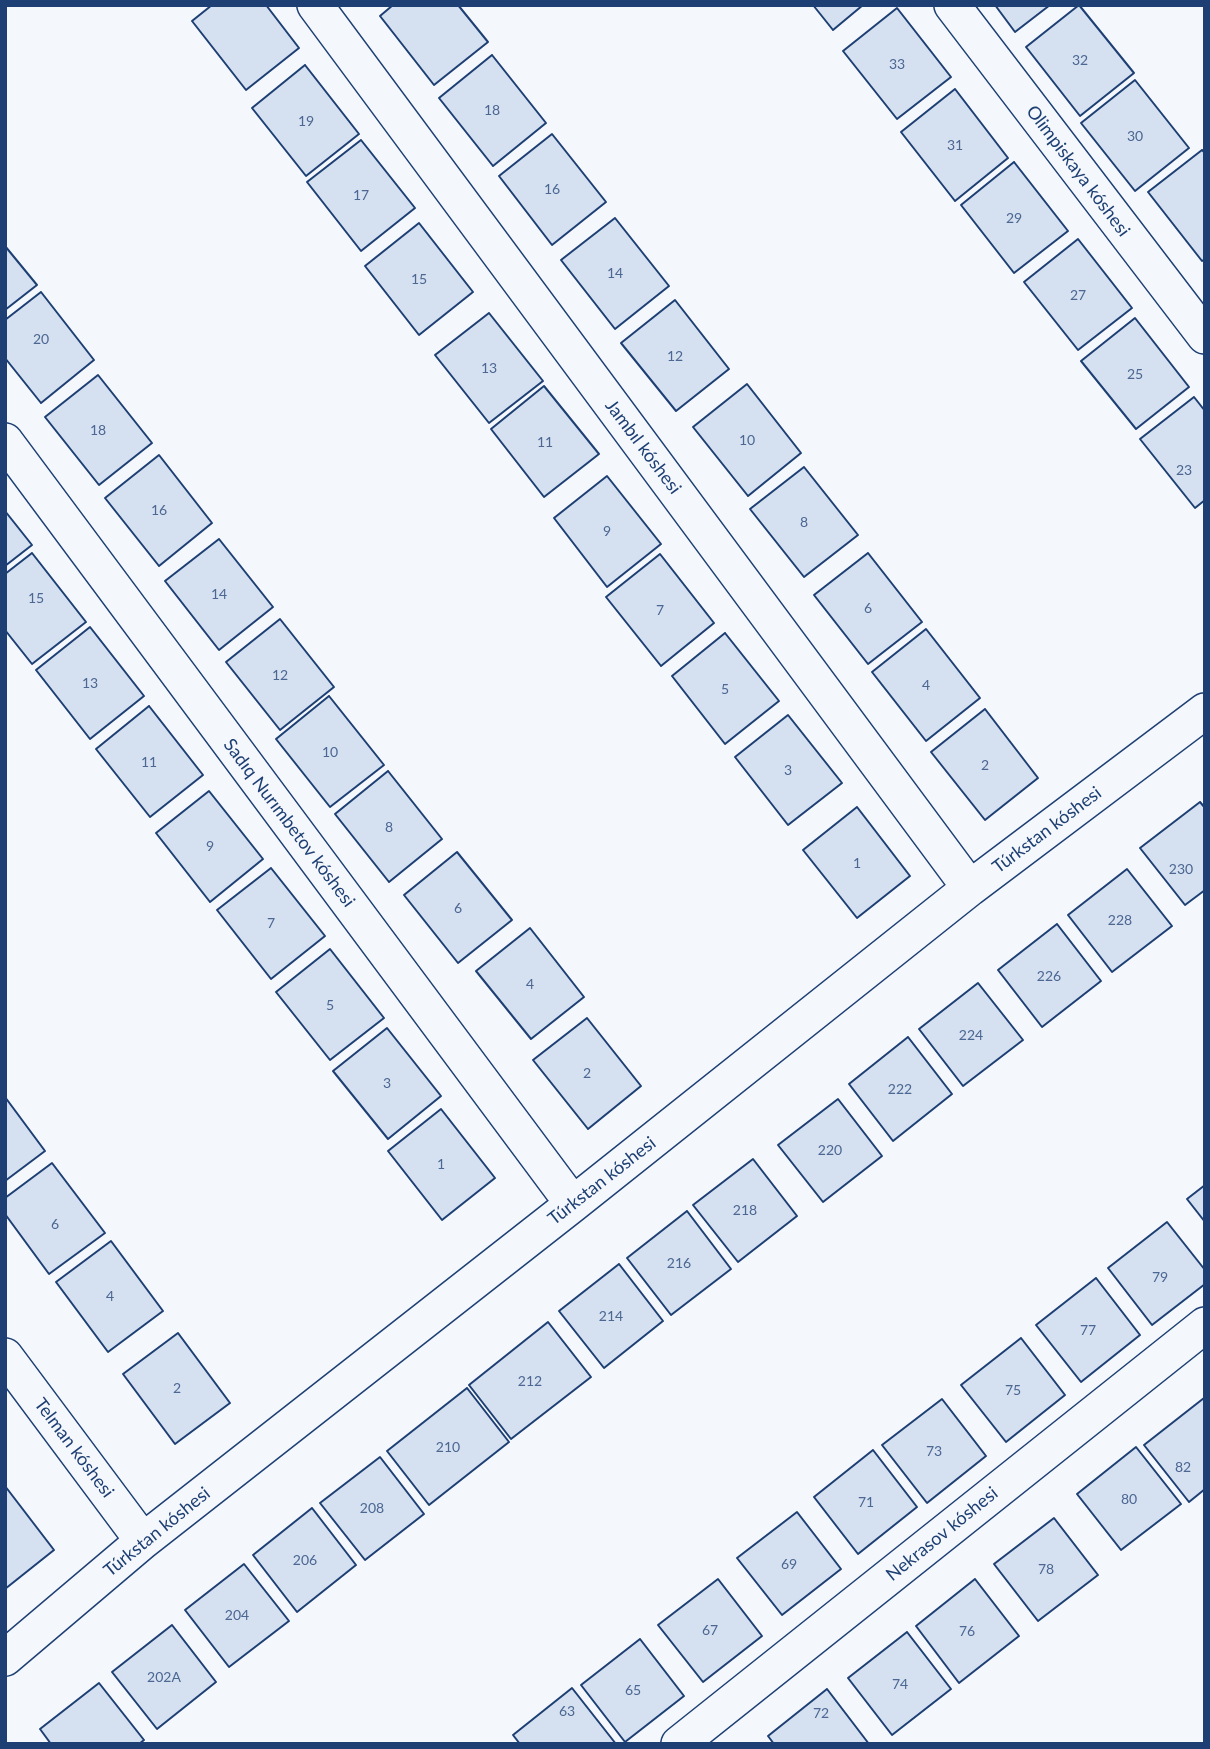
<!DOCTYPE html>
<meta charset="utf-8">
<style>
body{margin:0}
#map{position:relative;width:1210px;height:1749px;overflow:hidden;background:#f4f7fb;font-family:Lato,sans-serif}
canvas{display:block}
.frame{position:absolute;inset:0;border:7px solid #1d3f73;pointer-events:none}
</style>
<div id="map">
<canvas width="1210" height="1749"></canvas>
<div class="frame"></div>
</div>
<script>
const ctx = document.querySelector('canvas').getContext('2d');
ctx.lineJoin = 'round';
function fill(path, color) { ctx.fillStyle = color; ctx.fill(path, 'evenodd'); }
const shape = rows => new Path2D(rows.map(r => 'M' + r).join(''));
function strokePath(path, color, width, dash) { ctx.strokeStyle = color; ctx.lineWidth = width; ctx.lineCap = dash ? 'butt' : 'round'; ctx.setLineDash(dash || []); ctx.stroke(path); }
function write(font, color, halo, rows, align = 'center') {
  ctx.font = font + ' Lato,sans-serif'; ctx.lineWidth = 5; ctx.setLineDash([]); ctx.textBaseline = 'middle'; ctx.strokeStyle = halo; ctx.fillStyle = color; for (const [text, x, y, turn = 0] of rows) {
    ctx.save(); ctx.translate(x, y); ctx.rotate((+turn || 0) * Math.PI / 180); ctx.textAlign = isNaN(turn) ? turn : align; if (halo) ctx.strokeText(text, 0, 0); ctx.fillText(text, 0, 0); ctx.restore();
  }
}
const building = shape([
 [212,5,266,5,299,48,246,90,192,21,212,5],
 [393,5,458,5,488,42,434,85,380,16,393,5],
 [813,5,863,5,833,30,813,5],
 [995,5,1050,5,1015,32,995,5],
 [1079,5,1134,73,1080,116,1026,47,1079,5],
 [897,8,951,77,897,119,843,51,897,8],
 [492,55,546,123,493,166,439,98,492,55],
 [305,65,359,134,306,176,252,108,305,65],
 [1135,80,1189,148,1135,191,1081,123,1135,80],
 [955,89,1008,158,955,201,901,132,955,89],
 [552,134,606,202,552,245,499,176,552,134],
 [361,140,415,208,361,251,307,182,361,140],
 [1202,150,1205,153,1205,259,1202,261,1148,192,1202,150],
 [1014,162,1068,231,1014,273,961,205,1014,162],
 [615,218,669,286,615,329,561,260,615,218],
 [419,223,473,292,419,335,365,266,419,223],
 [1078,239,1132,308,1078,350,1024,282,1078,239],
 [5,246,37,285,5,310,5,246],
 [41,292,94,360,41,403,5,358,5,320,41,292],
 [675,300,729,369,676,411,621,343,675,300],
 [489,313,543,381,489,423,435,355,489,313],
 [1135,318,1189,387,1136,429,1081,361,1135,318],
 [98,375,152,443,99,485,45,417,98,375],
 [747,384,801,453,748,496,693,427,747,384],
 [544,386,599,454,544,497,491,429,544,386],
 [1194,397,1205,411,1205,500,1195,508,1140,439,1194,397],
 [159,455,212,523,159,566,105,498,159,455],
 [804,467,858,535,804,577,750,509,804,467],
 [607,476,661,544,607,587,554,518,607,476],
 [5,511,32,545,5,566,5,511],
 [219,539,273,607,219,650,165,581,219,539],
 [32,553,86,622,32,664,5,630,5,574,32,553],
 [868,553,922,622,868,664,814,595,868,553],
 [660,554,714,623,661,666,606,597,660,554],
 [280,619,334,687,280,730,226,662,280,619],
 [90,627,144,696,90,739,36,670,90,627],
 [926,629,980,698,926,741,872,672,926,629],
 [725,633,779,701,725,744,672,676,725,633],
 [329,696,384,765,330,807,276,739,329,696],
 [149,706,203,775,150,817,96,749,149,706],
 [985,709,1038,778,985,820,931,752,985,709],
 [788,715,842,783,788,825,735,757,788,715],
 [388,771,442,839,389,882,335,814,388,771],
 [209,791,263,859,210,902,156,833,209,791],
 [1200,802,1205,808,1205,890,1185,905,1140,848,1200,802],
 [857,807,910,876,857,918,803,850,857,807],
 [457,852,512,920,458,963,404,895,457,852],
 [271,868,325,936,271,979,217,910,271,868],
 [1127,869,1172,926,1112,972,1068,915,1127,869],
 [1057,924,1101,981,1042,1027,998,970,1057,924],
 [530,928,584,997,531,1039,476,971,530,928],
 [330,949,384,1018,330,1060,276,992,330,949],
 [978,983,1023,1040,963,1086,919,1029,978,983],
 [587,1018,641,1086,588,1129,533,1060,587,1018],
 [387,1028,441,1096,388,1139,333,1071,387,1028],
 [908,1037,952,1094,893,1141,849,1084,908,1037],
 [5,1097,45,1151,5,1181,5,1097],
 [838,1099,882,1156,823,1202,778,1145,838,1099],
 [441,1109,495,1178,442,1220,388,1151,441,1109],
 [753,1159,797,1216,738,1262,693,1205,753,1159],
 [52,1163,105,1233,49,1274,5,1214,5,1198,52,1163],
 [1205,1185,1205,1222,1187,1199,1205,1185],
 [687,1211,731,1269,671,1315,627,1258,687,1211],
 [1167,1222,1205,1270,1205,1284,1152,1325,1108,1268,1167,1222],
 [111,1241,163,1311,108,1352,56,1282,111,1241],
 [619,1264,663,1321,604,1368,559,1311,619,1264],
 [1096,1278,1140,1335,1081,1382,1036,1325,1096,1278],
 [548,1322,591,1377,511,1439,469,1385,548,1322],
 [178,1333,230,1403,175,1444,123,1374,178,1333],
 [1021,1338,1065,1395,1006,1442,961,1385,1021,1338],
 [467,1388,509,1442,429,1505,387,1451,467,1388],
 [1204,1398,1205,1489,1189,1502,1144,1445,1204,1398],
 [942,1399,986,1456,927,1503,882,1445,942,1399],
 [1136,1447,1181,1504,1121,1550,1077,1494,1136,1447],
 [873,1450,917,1507,858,1554,814,1497,873,1450],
 [380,1457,424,1514,365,1560,320,1503,380,1457],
 [5,1486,54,1550,5,1589,5,1486],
 [312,1508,356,1565,297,1612,253,1555,312,1508],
 [797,1512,841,1569,782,1615,737,1558,797,1512],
 [1054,1518,1098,1575,1038,1621,994,1564,1054,1518],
 [244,1564,289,1621,229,1667,185,1610,244,1564],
 [718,1579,762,1636,703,1682,658,1625,718,1579],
 [975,1579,1019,1636,959,1683,916,1626,975,1579],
 [172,1625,216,1682,157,1729,112,1672,172,1625],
 [907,1632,951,1689,892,1735,848,1678,907,1632],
 [640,1639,684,1696,625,1742,581,1685,640,1639],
 [99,1683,144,1740,139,1744,51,1744,40,1729,99,1683],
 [572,1688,616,1744,520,1744,513,1735,572,1688],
 [827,1689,869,1744,774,1744,768,1736,827,1689]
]);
fill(building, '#d5e0f0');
strokePath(building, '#1d3f73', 2);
const street = shape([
 [315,5,970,888],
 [952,5,1205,336],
 [5,441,573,1204],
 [5,1356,143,1541],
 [5,1658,143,1541,573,1204,970,888,1205,711],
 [679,1744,1205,1325]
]);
strokePath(street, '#1d3f73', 38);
strokePath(street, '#f4f7fb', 35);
write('14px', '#4b6792', null, [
 ["32",1080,60],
 ["33",897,64],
 ["18",492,110],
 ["19",306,121],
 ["30",1135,136],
 ["31",955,145],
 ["16",552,189],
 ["17",361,195],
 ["29",1014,218],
 ["14",615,273],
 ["15",419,279],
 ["27",1078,295],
 ["20",41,339],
 ["12",675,356],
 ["13",489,368],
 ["25",1135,374],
 ["18",98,430],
 ["10",747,440],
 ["11",545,442],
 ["23",1184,470],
 ["16",159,510],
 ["8",804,522],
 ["9",607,531],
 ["14",219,594],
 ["15",36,598],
 ["6",868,608],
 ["7",660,610],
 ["12",280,675],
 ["13",90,683],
 ["4",926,685],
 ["5",725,689],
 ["10",330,752],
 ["11",149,762],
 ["2",985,765],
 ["3",788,770],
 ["8",389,827],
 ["9",210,846],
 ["1",857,863],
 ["230",1181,869],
 ["6",458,908],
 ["228",1120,920],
 ["7",271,923],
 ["226",1049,976],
 ["4",530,984],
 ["5",330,1005],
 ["224",971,1035],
 ["2",587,1073],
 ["3",387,1083],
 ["222",900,1089],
 ["220",830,1150],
 ["1",441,1164],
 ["218",745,1210],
 ["6",55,1224],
 ["216",679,1263],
 ["79",1160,1277],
 ["4",110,1296],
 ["214",611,1316],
 ["77",1088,1330],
 ["212",530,1381],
 ["2",177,1388],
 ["75",1013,1390],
 ["210",448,1447],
 ["73",934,1451],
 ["82",1183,1467],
 ["80",1129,1499],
 ["71",866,1502],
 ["208",372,1508],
 ["206",305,1560],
 ["69",789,1564],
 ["78",1046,1569],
 ["204",237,1615],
 ["67",710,1630],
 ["76",967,1631],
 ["202A",164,1677],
 ["74",900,1684],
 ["65",633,1690],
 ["63",567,1711],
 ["72",821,1713]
]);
write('18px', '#1d3f73', '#f4f7fb', [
 ["Olimpiskaya kóshesi",1078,171,53],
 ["Jambıl kóshesi",643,447,53],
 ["Sadıq Nurımbetov kóshesi",289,823,53],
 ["Túrkstan kóshesi",1047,830,-37],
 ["Túrkstan kóshesi",602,1181,-38],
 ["Telman kóshesi",74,1448,53],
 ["Túrkstan kóshesi",157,1532,-39],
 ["Nekrasov kóshesi",942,1534,-39]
]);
</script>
